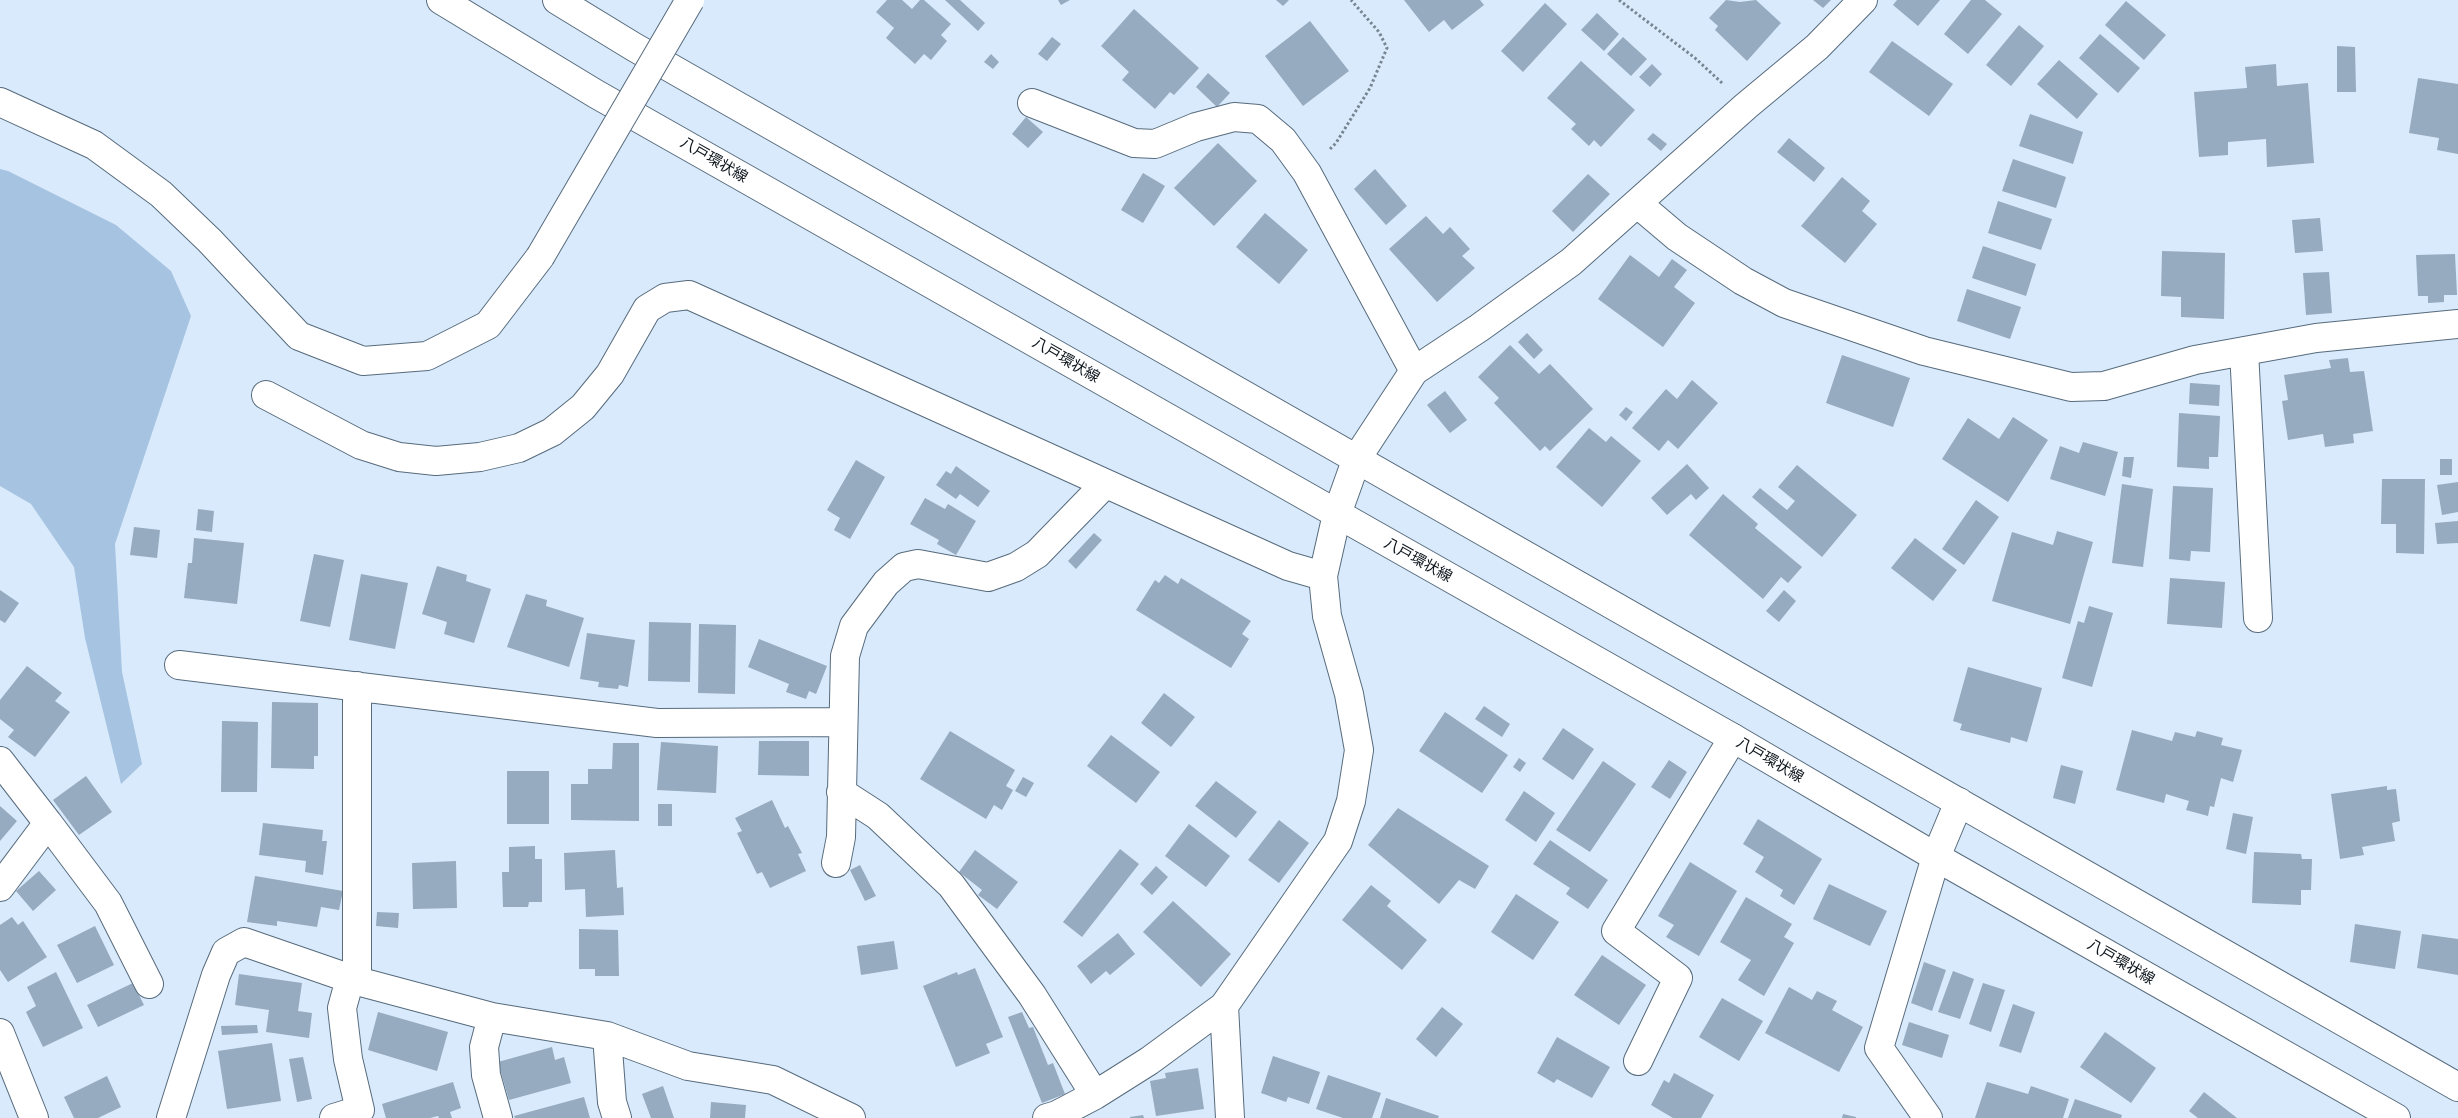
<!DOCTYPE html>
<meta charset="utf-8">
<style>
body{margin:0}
canvas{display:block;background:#d8eafb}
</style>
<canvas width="2458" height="1118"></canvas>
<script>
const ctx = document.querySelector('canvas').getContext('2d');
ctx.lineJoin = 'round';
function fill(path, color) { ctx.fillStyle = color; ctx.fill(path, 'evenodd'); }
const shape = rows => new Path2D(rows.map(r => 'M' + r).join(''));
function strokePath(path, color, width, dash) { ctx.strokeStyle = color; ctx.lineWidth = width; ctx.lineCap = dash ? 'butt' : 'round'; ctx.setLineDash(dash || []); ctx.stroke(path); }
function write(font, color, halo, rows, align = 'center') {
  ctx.font = font + ' "Golos Text","Noto Sans JP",sans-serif'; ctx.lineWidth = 4; ctx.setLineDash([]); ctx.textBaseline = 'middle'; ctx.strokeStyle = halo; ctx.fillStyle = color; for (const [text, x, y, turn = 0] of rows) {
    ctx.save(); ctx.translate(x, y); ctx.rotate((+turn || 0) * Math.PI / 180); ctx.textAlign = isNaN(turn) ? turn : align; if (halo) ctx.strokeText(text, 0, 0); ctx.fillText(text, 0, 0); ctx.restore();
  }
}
fill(shape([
 [0,169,8,171,116,225,171,271,191,316,115,544,122,672,142,764,121,784,85,638,74,567,31,504,0,486]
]), '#a6c4e1');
fill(shape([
 [887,0,902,0,912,9,920,0,924,0,951,24,941,35,947,41,931,60,924,54,915,64,886,38,894,28,876,12],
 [945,0,960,0,985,23,978,31],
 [1058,0,1070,0,1061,5],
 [1276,0,1289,0,1283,6],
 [1404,0,1480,0,1484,5,1452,30,1444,20,1429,32],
 [1726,0,1740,2,1756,0,1781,23,1747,61,1715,30,1718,26,1709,18],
 [1813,0,1831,0,1823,8],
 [1897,0,1940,0,1918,26,1893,5],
 [1971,0,1985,0,2002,14,1968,54,1944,34],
 [2126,1,2166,35,2144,60,2105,25],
 [1545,3,1567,24,1523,72,1501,51],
 [1134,9,1199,68,1174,95,1170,92,1155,109,1122,80,1129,72,1101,46],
 [1597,13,1619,34,1604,51,1581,30],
 [1310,21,1349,71,1303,106,1265,56],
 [2019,25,2044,46,2011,86,1986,65],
 [2100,34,2140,68,2118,93,2079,58],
 [1052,37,1061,44,1047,61,1038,54],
 [1623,37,1647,59,1631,76,1607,54],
 [1892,41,1953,84,1929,116,1869,72],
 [2337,46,2355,47,2356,92,2337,92],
 [991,54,999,62,993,69,984,62],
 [2059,60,2098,94,2077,119,2037,84],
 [1581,61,1635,110,1601,147,1594,140,1589,146,1571,129,1576,124,1547,98],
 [1652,64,1662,74,1650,87,1639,77],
 [2276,64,2277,86,2308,83,2314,163,2267,167,2266,139,2228,142,2228,155,2199,157,2194,92,2247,88,2245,67],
 [1208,73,1230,93,1217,107,1196,87],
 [2418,78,2458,84,2458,154,2437,150,2439,138,2409,133],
 [2030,114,2083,132,2073,164,2019,146],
 [1026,117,1043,132,1028,148,1012,134],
 [1653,133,1667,144,1661,151,1647,139],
 [1789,138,1825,168,1814,182,1777,152],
 [1218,143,1257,181,1214,226,1174,188],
 [2013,159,2066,177,2056,208,2002,191],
 [1375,169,1407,206,1386,225,1354,189],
 [1143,173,1165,186,1143,223,1121,210],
 [1588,174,1610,194,1573,232,1552,211],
 [1842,177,1870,201,1862,211,1877,224,1845,263,1801,226],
 [1998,201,2052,219,2041,250,1988,233],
 [1265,213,1308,250,1279,284,1236,247],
 [1426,216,1443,234,1450,227,1470,249,1462,256,1475,268,1437,302,1389,249],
 [2320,218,2323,251,2295,253,2292,220],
 [1983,246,2036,264,2026,296,1972,278],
 [2162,251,2225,253,2224,319,2181,317,2181,297,2161,296],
 [2455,254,2457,295,2444,295,2444,302,2428,303,2428,296,2418,296,2416,255],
 [1630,255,1659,277,1672,259,1687,270,1674,287,1695,303,1663,347,1598,299],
 [2329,272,2332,313,2306,315,2303,273],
 [1967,289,2021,307,2010,339,1957,321],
 [1527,333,1543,350,1534,359,1518,342],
 [1510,345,1539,374,1550,364,1593,409,1550,451,1545,446,1540,451,1494,403,1499,398,1478,377],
 [1842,355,1910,378,1893,427,1826,403],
 [2348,358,2350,372,2364,371,2373,431,2353,434,2354,443,2325,447,2323,434,2288,440,2282,401,2288,400,2284,375,2331,368,2329,360],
 [1692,380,1718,403,1678,449,1668,440,1659,451,1632,428,1666,389,1677,399],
 [2190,383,2220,385,2219,406,2189,404],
 [1445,391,1467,420,1450,433,1427,405],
 [1626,407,1633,412,1626,421,1619,415],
 [2179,413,2220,416,2218,457,2209,457,2209,469,2177,467],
 [2013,417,2048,440,2008,502,1942,459,1968,418,1999,439],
 [1589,428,1606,442,1611,436,1641,461,1602,507,1556,467],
 [2083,442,2118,452,2105,496,2050,479,2060,446,2079,453],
 [2124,457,2134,457,2131,478,2122,476],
 [2440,459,2452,459,2452,475,2440,475],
 [856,460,885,477,850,539,834,530,840,518,827,510],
 [1687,464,1709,488,1696,500,1691,494,1667,515,1651,498],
 [1797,465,1857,515,1822,557,1752,497,1760,488,1787,510,1795,501,1778,487],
 [956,466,990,491,978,507,960,494,956,499,936,485,946,471,951,474],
 [2382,479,2425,479,2424,554,2396,553,2396,524,2381,524],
 [2458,482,2458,512,2442,515,2437,485],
 [2122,484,2153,489,2143,567,2112,563],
 [2173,486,2213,488,2210,552,2191,551,2190,561,2169,559],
 [1723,494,1758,524,1755,528,1802,567,1788,583,1781,577,1763,599,1689,535],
 [925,498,945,509,948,504,976,521,956,555,937,544,939,540,910,524],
 [1976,500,1999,517,1964,565,1942,549],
 [198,509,214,511,212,532,196,530],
 [2458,521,2458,543,2437,544,2435,523],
 [134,527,160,530,157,558,130,555],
 [2057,531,2093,542,2070,624,1992,601,2012,532,2053,545],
 [1094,533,1102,540,1076,569,1068,561],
 [194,538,244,543,237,604,184,598,188,563,192,563],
 [1915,538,1957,570,1933,601,1891,568],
 [314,554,344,560,330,627,300,621],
 [437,566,467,575,466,581,491,589,474,643,444,634,447,622,422,614],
 [361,574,408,583,395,649,349,640],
 [1165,575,1178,584,1181,578,1251,621,1242,634,1249,639,1231,668,1136,610,1155,580,1159,583],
 [2170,578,2225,582,2222,628,2167,624],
 [0,590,19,603,5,623,0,620],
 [1784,590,1796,601,1779,622,1766,611],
 [526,594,547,600,546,606,584,618,569,667,507,647],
 [2089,606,2113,613,2092,687,2062,678,2078,621,2084,623],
 [649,622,691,623,690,682,648,681],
 [699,624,736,625,735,694,698,693],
 [587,633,635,640,628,687,619,685,618,689,598,687,599,682,580,679],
 [759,639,827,666,816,694,809,691,806,699,786,692,789,684,748,667],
 [27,666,62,693,55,701,70,712,35,757,8,737,14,730,0,719,0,700],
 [1968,667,2042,688,2027,742,2011,737,2010,743,1960,730,1962,724,1953,721],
 [1164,693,1195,717,1171,747,1141,723],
 [272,702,318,703,318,756,314,756,314,769,271,768],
 [1484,706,1510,724,1502,737,1475,719],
 [1445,712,1508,755,1482,793,1419,751],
 [222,721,258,722,257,792,221,792],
 [1563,728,1594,749,1573,780,1542,759],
 [2132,730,2172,741,2175,732,2195,737,2197,731,2223,738,2221,745,2242,750,2233,782,2221,778,2214,807,2210,806,2208,816,2186,810,2189,801,2166,794,2164,803,2116,790],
 [950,731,1015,770,1006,786,1013,790,1002,810,994,805,986,819,920,779],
 [1111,735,1160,772,1136,803,1087,766],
 [759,741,809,741,809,776,758,775],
 [661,742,718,746,716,793,657,790],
 [613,743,639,743,639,821,571,820,571,784,588,784,588,769,612,769],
 [1519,758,1526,763,1520,772,1513,767],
 [1669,760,1687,772,1670,799,1651,787],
 [1603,761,1636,784,1590,852,1556,830],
 [2061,765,2083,771,2075,804,2053,798],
 [507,771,549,771,549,824,507,824],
 [86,776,112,812,79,835,53,800],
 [1023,777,1034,783,1026,797,1015,791],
 [1216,781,1257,812,1236,838,1195,806],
 [2387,786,2387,790,2396,789,2400,821,2392,823,2395,841,2362,847,2364,855,2340,859,2331,794],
 [1524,791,1555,813,1536,842,1505,820],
 [772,800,785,828,788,826,802,853,798,854,806,871,770,888,762,872,757,874,737,833,742,831,735,818],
 [658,804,672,804,672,826,658,826],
 [0,806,17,821,0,841],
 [1398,808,1489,866,1475,889,1459,880,1439,904,1368,845],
 [2233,813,2253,817,2246,854,2226,849],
 [1758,819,1822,859,1794,905,1780,896,1783,890,1755,872,1764,857,1743,844],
 [1279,820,1309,843,1279,883,1248,860],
 [263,823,323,830,322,841,327,841,323,875,305,872,306,861,259,855],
 [1189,824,1230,856,1206,887,1165,856],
 [1550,840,1608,880,1588,909,1566,894,1570,888,1533,864],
 [535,846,535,859,542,859,542,902,529,902,528,907,503,907,502,872,509,872,509,847],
 [1120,849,1139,864,1082,937,1063,922],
 [615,850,617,888,623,887,624,915,586,917,585,889,565,890,564,853],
 [975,850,1018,882,997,909,978,895,982,890,959,872],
 [2254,852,2301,854,2302,859,2312,859,2311,890,2301,890,2301,905,2252,903],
 [456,861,457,908,413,909,412,863],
 [1690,862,1737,891,1699,956,1666,937,1674,925,1658,916],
 [860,865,876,896,865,901,850,870],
 [1156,866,1168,877,1152,895,1140,884],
 [39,871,56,890,33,911,16,891],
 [255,876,343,891,339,910,321,907,317,927,277,921,277,926,247,922],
 [1829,884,1887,911,1870,946,1813,919],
 [1371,885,1391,901,1387,906,1427,940,1402,970,1342,920],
 [1516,894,1559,922,1533,960,1491,932],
 [1746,897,1792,924,1784,937,1794,943,1764,996,1738,980,1751,960,1720,942],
 [1173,901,1231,954,1201,987,1143,932],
 [377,912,399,913,398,928,376,926],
 [12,917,18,925,23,921,47,957,8,982,0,970,0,925],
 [2355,924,2401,931,2395,969,2350,962],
 [95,926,114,965,77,983,57,945],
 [579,929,618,930,619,976,595,976,595,969,579,969],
 [1118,933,1135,954,1110,975,1106,971,1091,984,1077,966],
 [2422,934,2458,939,2458,975,2417,968],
 [894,941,898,969,861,975,857,946],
 [1602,955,1646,985,1619,1025,1574,995],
 [1924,962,1946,970,1932,1011,1911,1003],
 [975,968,1003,1037,986,1044,990,1053,956,1067,923,986,957,972,958,975],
 [1953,971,1974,979,1960,1019,1938,1012],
 [56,972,83,1028,43,1047,26,1012,36,1006,27,987],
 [239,974,302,983,298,1011,312,1013,309,1038,266,1032,269,1010,235,1005],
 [133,983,144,1005,98,1027,87,1005],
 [1983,983,2005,990,1991,1032,1969,1024],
 [1789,987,1812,1000,1817,991,1837,1001,1832,1010,1863,1027,1839,1072,1765,1033],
 [1722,998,1763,1021,1739,1061,1699,1037],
 [2013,1004,2035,1012,2021,1053,1999,1046],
 [1442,1007,1463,1024,1436,1057,1416,1039],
 [378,1012,448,1032,437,1071,368,1050],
 [1022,1012,1029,1028,1033,1027,1048,1065,1053,1063,1065,1094,1042,1103,1008,1017],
 [1909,1022,1949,1035,1942,1058,1902,1045],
 [257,1025,258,1033,222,1035,221,1026],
 [2105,1032,2156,1068,2131,1103,2080,1067],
 [1557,1037,1610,1067,1592,1098,1557,1079,1554,1083,1537,1073],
 [272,1043,281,1101,227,1109,218,1051],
 [552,1047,555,1060,564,1057,571,1083,509,1100,498,1062],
 [1273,1056,1320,1072,1309,1104,1288,1097,1286,1102,1261,1093],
 [303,1057,312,1099,297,1102,289,1059],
 [1198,1068,1204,1109,1156,1116,1150,1081,1166,1078,1165,1073],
 [1674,1073,1714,1095,1701,1118,1673,1118,1651,1105,1664,1080,1669,1083],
 [1328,1075,1381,1093,1372,1118,1343,1118,1316,1109],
 [107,1076,121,1107,98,1118,74,1118,64,1097],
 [453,1082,461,1108,450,1112,452,1118,439,1118,438,1116,430,1118,386,1118,382,1104],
 [1987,1082,2028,1094,2031,1086,2069,1099,2063,1118,1975,1118],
 [663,1086,674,1118,651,1118,642,1094],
 [2204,1092,2237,1118,2198,1118,2189,1111],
 [584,1097,590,1118,515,1118,514,1116],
 [1386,1098,1439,1116,1438,1118,1380,1118],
 [2075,1099,2122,1115,2121,1118,2068,1118],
 [711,1102,746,1105,745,1118,710,1118],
 [1843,1114,1856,1117,1856,1118,1842,1118],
 [1143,1115,1144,1118,1130,1118,1130,1117]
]), '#96abbf');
const minor = shape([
 [0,102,94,145,161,194,210,241,299,336,363,361,427,356,488,325,540,257],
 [1032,103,1134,143,1155,144,1196,127,1234,117,1258,119,1283,140,1307,173,1414,371],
 [1638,204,1677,237,1743,281,1784,303,1924,351,2071,387,2104,386,2195,360,2316,338,2458,324],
 [2244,351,2258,618],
 [266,395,361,445,399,457,436,461,480,457,519,448,552,432,583,407,610,374,647,309,665,298,689,295,1288,566,1323,576],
 [179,665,657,723,843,722],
 [357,686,357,981],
 [0,761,48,823,0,887],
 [841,792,878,816,951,885,1032,995,1095,1095],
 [48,823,108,903,149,984],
 [836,863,841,837,845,656,854,626,886,583,904,567,918,564,988,577,1016,567,1037,554,1105,484],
 [492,1017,484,1047,486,1075,498,1118],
 [0,1033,34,1118],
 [607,1036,612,1102,617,1118],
 [1638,1061,1678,978,1616,931,1733,738],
 [171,1118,216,975,226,952,244,942,357,981,492,1017,607,1036,688,1066,773,1080,851,1118],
 [334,1118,360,1110,348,1059,342,1008,350,979],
 [1047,1118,1057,1115,1095,1095,1149,1061,1224,1006],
 [1230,1118,1224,1006,1338,841,1351,801,1359,750,1349,694,1327,616,1323,576,1337,514,1357,458,1414,371,1479,328,1571,262,1746,106,1817,47,1863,0],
 [1928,1118,1879,1048,1936,857,1959,802]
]);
const primary = shape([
 [441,0,596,94,1733,738,1936,857,2396,1118],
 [557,0,634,47,2458,1087]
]);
strokePath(minor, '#576b7d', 30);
strokePath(primary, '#576b7d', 30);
strokePath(shape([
 [1619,0,1695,58,1722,83],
 [1330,149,1336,143,1370,88,1387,48,1379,32,1351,0]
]), '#778491', 3, [2.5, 2.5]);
strokePath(minor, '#fff', 28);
strokePath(primary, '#fff', 28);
const minorBridge = shape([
 [540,257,690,0]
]);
strokePath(minorBridge, '#576b7d', 30, []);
strokePath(minorBridge, '#fff', 28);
write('15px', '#0d151c', '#fff', [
 ["八戸環状線",714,160,30],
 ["八戸環状線",1066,360,30],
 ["八戸環状線",1418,560,29],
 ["八戸環状線",1770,760,30],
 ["八戸環状線",2121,962,30]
]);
</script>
